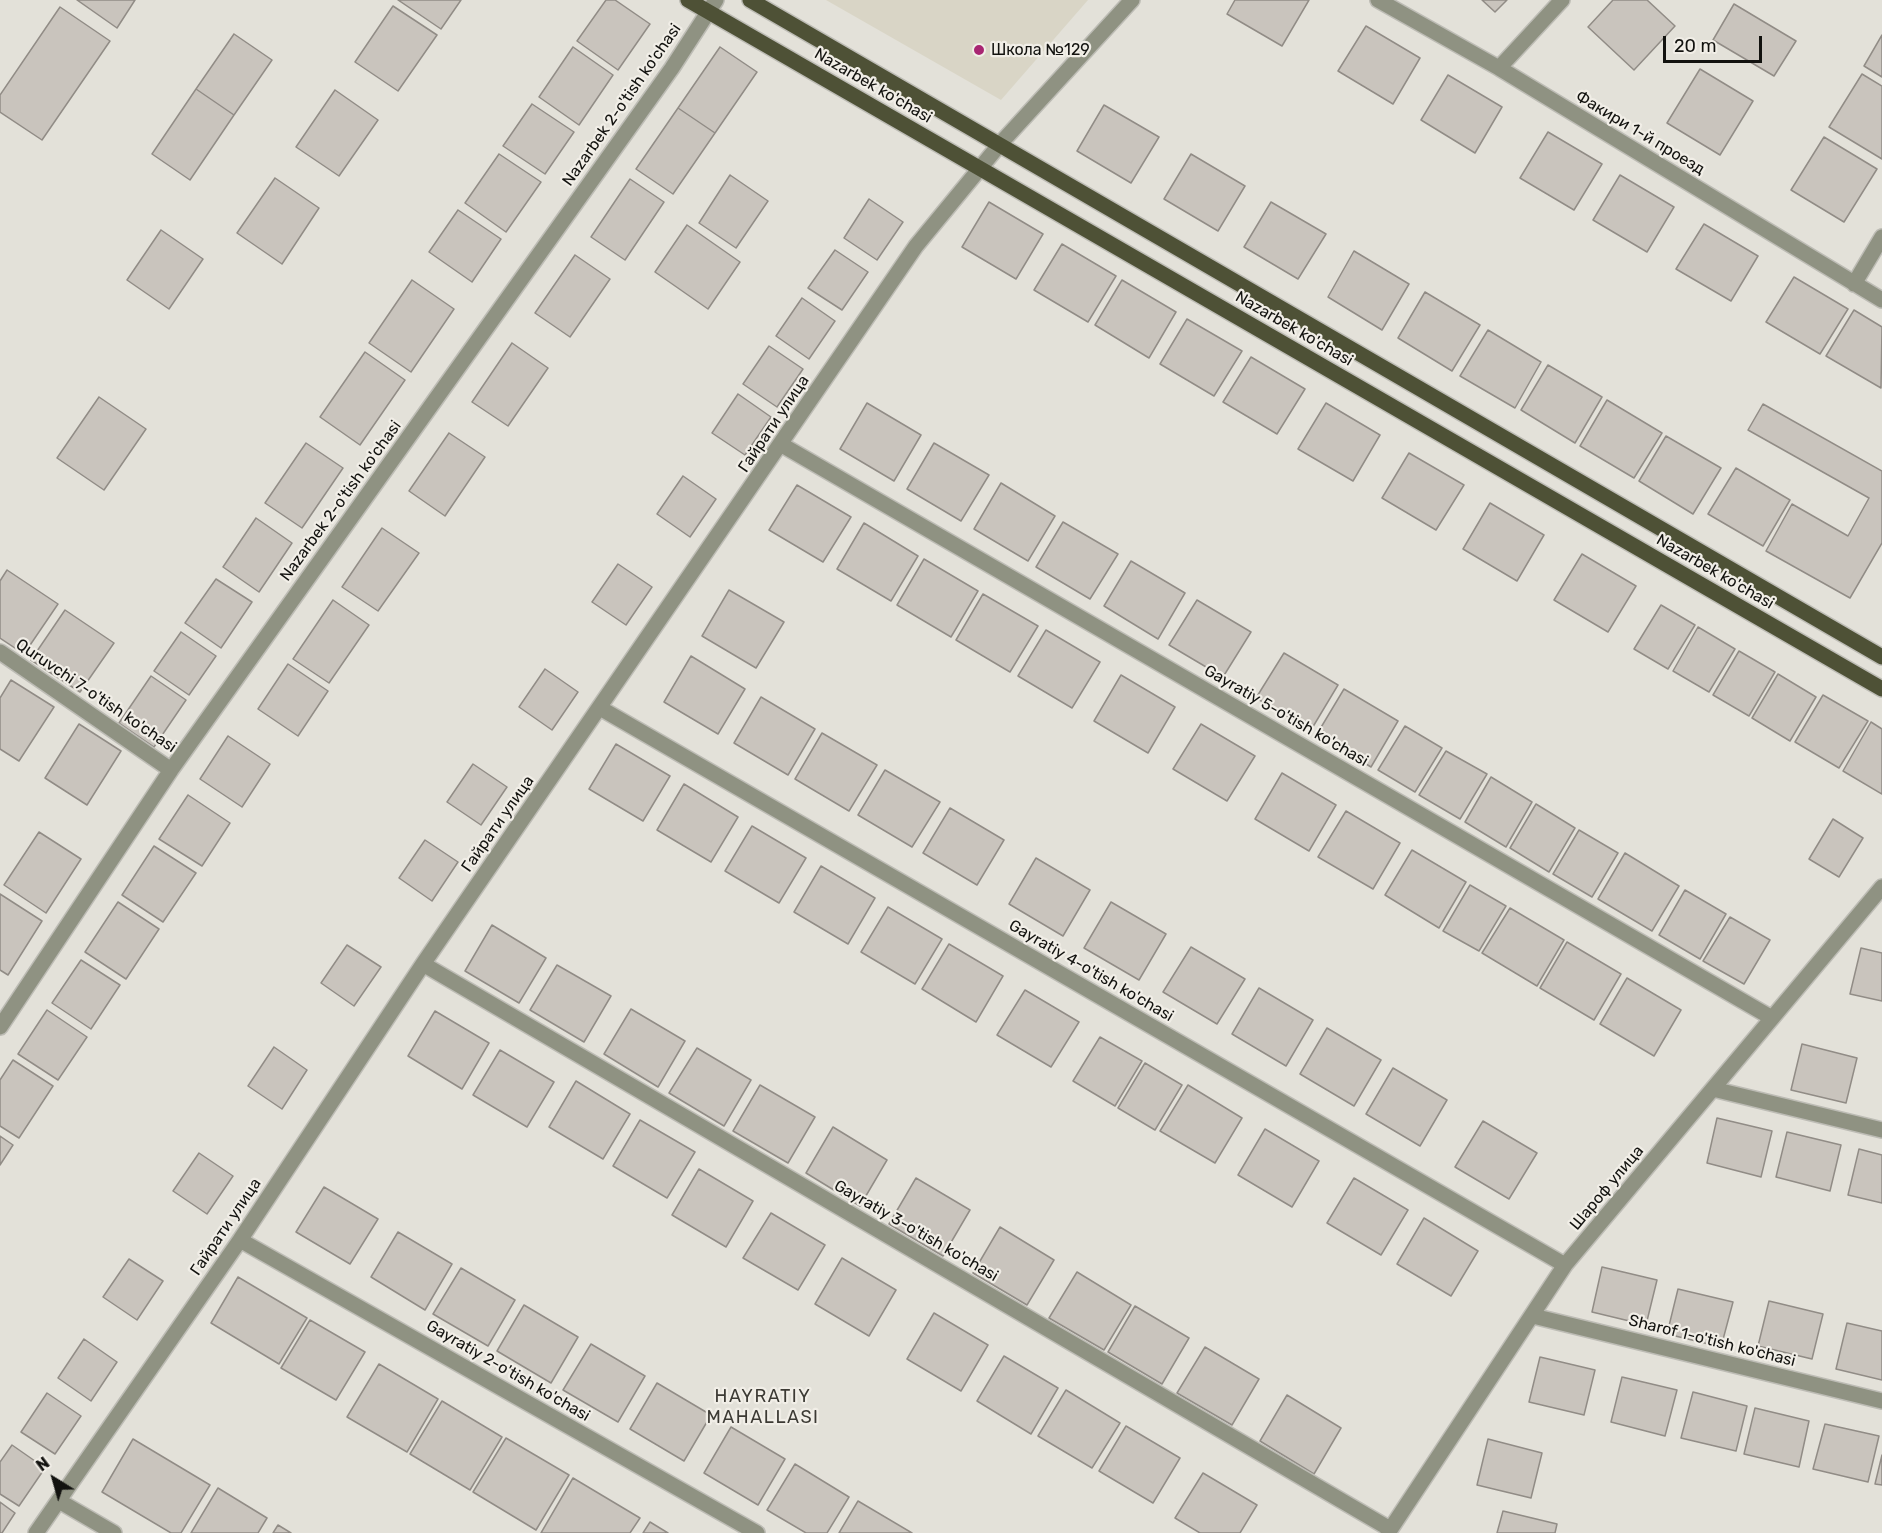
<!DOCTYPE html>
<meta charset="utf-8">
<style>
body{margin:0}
#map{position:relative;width:1882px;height:1533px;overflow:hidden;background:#e3e1d9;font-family:Rubik,sans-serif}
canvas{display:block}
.north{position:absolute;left:24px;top:1449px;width:60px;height:60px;-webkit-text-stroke:4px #f1eee7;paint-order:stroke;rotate:323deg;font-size:16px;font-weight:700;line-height:24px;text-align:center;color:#12120f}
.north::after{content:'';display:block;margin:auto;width:21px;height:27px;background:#12120f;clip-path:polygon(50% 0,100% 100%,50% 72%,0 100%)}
.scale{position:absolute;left:1663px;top:36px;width:99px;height:27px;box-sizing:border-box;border:3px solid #12120f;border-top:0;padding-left:8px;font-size:18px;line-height:21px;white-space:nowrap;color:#12120f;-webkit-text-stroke:4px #f1eee7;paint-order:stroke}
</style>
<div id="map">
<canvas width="1882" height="1533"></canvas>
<div class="north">N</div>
<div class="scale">20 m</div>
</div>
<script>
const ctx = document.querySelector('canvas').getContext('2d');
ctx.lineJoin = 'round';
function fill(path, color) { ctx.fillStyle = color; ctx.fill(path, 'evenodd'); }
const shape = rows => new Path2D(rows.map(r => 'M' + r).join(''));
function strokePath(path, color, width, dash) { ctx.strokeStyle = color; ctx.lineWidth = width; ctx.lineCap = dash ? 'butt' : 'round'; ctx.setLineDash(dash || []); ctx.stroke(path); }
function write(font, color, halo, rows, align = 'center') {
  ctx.font = font + ' Rubik,sans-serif'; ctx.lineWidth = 4.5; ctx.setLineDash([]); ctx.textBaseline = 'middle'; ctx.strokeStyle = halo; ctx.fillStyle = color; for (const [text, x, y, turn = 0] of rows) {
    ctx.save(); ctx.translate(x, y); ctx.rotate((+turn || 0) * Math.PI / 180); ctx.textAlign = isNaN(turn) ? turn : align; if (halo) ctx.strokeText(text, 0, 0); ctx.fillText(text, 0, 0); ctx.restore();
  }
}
fill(shape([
 [826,0,1088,0,1001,100]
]), '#d9d5c6');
const building = shape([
 [77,0,135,0,117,28,77,0],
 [398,0,461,0,441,29,398,0],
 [606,0,615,0,650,24,618,70,577,41,606,0],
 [1235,0,1309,0,1282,46,1227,14,1235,0],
 [1482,0,1507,0,1495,12,1482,0],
 [1613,0,1647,0,1675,26,1634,70,1588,27,1613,0],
 [1734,4,1796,41,1774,76,1713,40,1734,4],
 [393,6,437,35,398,91,355,62,393,6],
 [60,7,110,41,42,140,0,112,0,95,60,7],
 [1366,26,1420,58,1393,104,1338,71,1366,26],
 [234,34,272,60,234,115,196,89,234,34],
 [1882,35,1882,77,1864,66,1882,35],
 [573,47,613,75,579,125,539,97,573,47],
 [720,47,757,72,715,133,678,108,720,47],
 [1700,69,1753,101,1720,155,1667,123,1700,69],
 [1862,74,1882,86,1882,159,1829,127,1862,74],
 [1448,75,1502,107,1475,153,1421,120,1448,75],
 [196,89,234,115,190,180,152,154,196,89],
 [335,90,378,120,339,176,296,147,335,90],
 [532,104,574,132,545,174,503,146,532,104],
 [1104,105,1159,137,1131,183,1077,151,1104,105],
 [678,108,715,133,673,194,636,169,678,108],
 [1548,132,1602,164,1574,210,1520,178,1548,132],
 [1824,137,1877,169,1844,222,1791,190,1824,137],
 [499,154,541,182,506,232,465,203,499,154],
 [1191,154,1245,186,1218,231,1164,199,1191,154],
 [730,175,768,201,736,248,699,223,730,175],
 [1620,175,1674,207,1647,252,1593,220,1620,175],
 [275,178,319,208,282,264,237,233,275,178],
 [630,179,664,202,625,260,591,237,630,179],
 [869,199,903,222,877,260,844,238,869,199],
 [989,202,1043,234,1016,279,962,247,989,202],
 [1271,202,1326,234,1298,279,1244,247,1271,202],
 [458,210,501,239,472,282,429,252,458,210],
 [1704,224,1758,256,1731,301,1676,269,1704,224],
 [687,225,740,262,708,309,655,272,687,225],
 [161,230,203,259,169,309,127,280,161,230],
 [1062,244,1116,276,1088,322,1034,290,1062,244],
 [835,250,868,272,842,310,808,288,835,250],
 [1354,251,1409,284,1382,330,1328,297,1354,251],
 [575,255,610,279,570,337,535,313,575,255],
 [1794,277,1848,309,1820,354,1766,322,1794,277],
 [412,280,454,309,411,372,369,343,412,280],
 [1122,280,1176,312,1149,358,1095,325,1122,280],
 [1425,292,1480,325,1452,371,1398,338,1425,292],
 [802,298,835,321,809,359,776,336,802,298],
 [1854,310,1882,327,1881,388,1826,356,1854,310],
 [1187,319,1242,351,1214,396,1160,364,1187,319],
 [1488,330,1541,362,1515,408,1460,376,1488,330],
 [512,343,548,368,508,426,472,402,512,343],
 [769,346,803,369,777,407,743,384,769,346],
 [365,352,405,380,360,445,320,417,365,352],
 [1251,357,1305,389,1277,434,1223,402,1251,357],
 [1548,365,1602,397,1575,443,1521,410,1548,365],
 [738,394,771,417,745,455,712,433,738,394],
 [99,397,146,429,104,490,57,458,99,397],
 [1607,400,1662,433,1634,478,1580,446,1607,400],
 [867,403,921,435,894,481,840,449,867,403],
 [1326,403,1380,435,1353,481,1298,449,1326,403],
 [1763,404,1882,471,1882,543,1850,598,1766,551,1792,504,1848,536,1869,498,1748,430,1763,404],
 [449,433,485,457,445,516,409,491,449,433],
 [1666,436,1721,468,1693,514,1639,481,1666,436],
 [306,443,343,468,302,528,265,503,306,443],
 [934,443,989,475,961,521,907,489,934,443],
 [1409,453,1464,485,1436,530,1382,498,1409,453],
 [1736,468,1790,500,1763,546,1708,514,1736,468],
 [683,476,716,499,690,537,657,514,683,476],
 [1001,483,1055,516,1028,561,974,529,1001,483],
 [797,485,851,517,823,562,769,530,797,485],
 [1490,503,1544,535,1517,581,1463,549,1490,503],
 [256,518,292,543,259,592,223,567,256,518],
 [1063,522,1118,554,1090,599,1036,567,1063,522],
 [864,523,918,556,891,601,837,569,864,523],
 [382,528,419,553,378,611,342,587,382,528],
 [1582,554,1636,586,1608,632,1554,600,1582,554],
 [924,559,978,591,951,637,897,605,924,559],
 [1131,561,1185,593,1158,639,1104,606,1131,561],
 [618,564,652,587,626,625,592,602,618,564],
 [7,570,58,604,24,654,0,638,0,581,7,570],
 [216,579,252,602,221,648,185,623,216,579],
 [729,590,784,622,756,668,702,636,729,590],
 [983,594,1038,626,1010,672,956,640,983,594],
 [333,600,369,625,329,683,293,659,333,600],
 [1197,600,1251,632,1223,677,1169,645,1197,600],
 [1661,605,1695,625,1668,669,1634,649,1661,605],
 [65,610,114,643,80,692,31,660,65,610],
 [1698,627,1735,649,1709,692,1673,671,1698,627],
 [1046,630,1100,662,1072,708,1018,676,1046,630],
 [181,632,216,656,189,695,154,671,181,632],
 [1739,651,1775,672,1749,716,1713,695,1739,651],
 [1284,653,1338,685,1311,730,1256,698,1284,653],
 [691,656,745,689,718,734,664,702,691,656],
 [288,664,328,691,298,736,258,709,288,664],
 [545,669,578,692,552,730,519,707,545,669],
 [1778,674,1816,697,1790,741,1752,718,1778,674],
 [1121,675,1175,707,1148,753,1094,721,1121,675],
 [151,676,186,700,154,747,119,723,151,676],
 [11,680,54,707,19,761,0,749,0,698,11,680],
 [1344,689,1398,721,1371,767,1317,734,1344,689],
 [1823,695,1868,721,1839,768,1795,742,1823,695],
 [761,697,815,729,788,775,734,743,761,697],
 [1871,722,1882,729,1882,794,1843,771,1871,722],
 [79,724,121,751,87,805,45,778,79,724],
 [1201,724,1255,756,1227,801,1173,769,1201,724],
 [1405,726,1442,748,1415,792,1378,770,1405,726],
 [822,733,877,765,849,811,795,779,822,733],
 [228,736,270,764,242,807,200,779,228,736],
 [616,744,670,776,643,821,589,789,616,744],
 [1446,751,1487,774,1460,819,1419,795,1446,751],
 [473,764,507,787,481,825,447,802,473,764],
 [885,770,940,802,912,847,858,815,885,770],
 [1282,773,1336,805,1309,851,1255,819,1282,773],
 [1491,777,1532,802,1506,847,1465,822,1491,777],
 [684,784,738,817,711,862,657,830,684,784],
 [188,795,230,823,202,866,159,839,188,795],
 [1536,804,1575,828,1549,872,1510,848,1536,804],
 [950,808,1004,840,977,885,923,853,950,808],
 [1346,811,1400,843,1373,889,1318,857,1346,811],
 [1833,819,1863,838,1839,877,1809,859,1833,819],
 [752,826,806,858,779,903,725,871,752,826],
 [1579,830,1618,853,1592,897,1553,874,1579,830],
 [39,832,81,859,46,913,4,885,39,832],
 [425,840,458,862,432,901,399,878,425,840],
 [154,846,196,873,163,922,122,895,154,846],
 [1412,850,1466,882,1439,928,1385,895,1412,850],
 [1625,853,1679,886,1652,931,1598,899,1625,853],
 [1036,858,1090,890,1063,936,1009,904,1036,858],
 [821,866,875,898,848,944,794,912,821,866],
 [1470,885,1506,906,1479,951,1443,931,1470,885],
 [1685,890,1726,914,1700,959,1659,935,1685,890],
 [0,894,42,921,8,975,0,970,0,894],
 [118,902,159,929,126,979,85,952,118,902],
 [1111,902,1166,934,1139,980,1084,948,1111,902],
 [888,907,942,939,915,984,861,952,888,907],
 [1510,908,1564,940,1537,986,1482,953,1510,908],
 [1730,917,1770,940,1744,984,1703,961,1730,917],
 [492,925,546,958,519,1003,465,971,492,925],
 [1567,942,1621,974,1594,1020,1540,988,1567,942],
 [949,944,1003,976,976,1022,922,989,949,944],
 [347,945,381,967,354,1006,321,983,347,945],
 [1191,947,1245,979,1217,1024,1163,992,1191,947],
 [1861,948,1882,953,1882,1001,1850,994,1861,948],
 [81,960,120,985,91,1029,52,1003,81,960],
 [557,965,611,996,584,1042,530,1010,557,965],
 [1627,978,1681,1010,1654,1056,1600,1024,1627,978],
 [1259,988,1313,1020,1286,1066,1232,1034,1259,988],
 [1025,990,1079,1022,1051,1067,997,1035,1025,990],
 [631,1009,685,1041,658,1087,604,1054,631,1009],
 [47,1010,87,1037,58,1080,18,1054,47,1010],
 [435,1011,489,1043,462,1089,408,1056,435,1011],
 [1327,1028,1381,1060,1354,1106,1300,1074,1327,1028],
 [1100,1037,1142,1061,1115,1106,1073,1081,1100,1037],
 [1802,1044,1857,1058,1846,1103,1791,1090,1802,1044],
 [274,1047,307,1070,282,1109,248,1086,274,1047],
 [697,1048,751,1080,724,1126,669,1093,697,1048],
 [500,1050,554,1082,527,1127,473,1095,500,1050],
 [13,1060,53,1086,19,1138,0,1126,0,1080,13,1060],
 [1145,1063,1182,1085,1155,1130,1118,1108,1145,1063],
 [1393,1068,1447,1100,1420,1146,1366,1114,1393,1068],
 [576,1081,630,1114,603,1159,549,1127,576,1081],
 [760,1085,815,1117,788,1163,733,1131,760,1085],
 [1188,1085,1242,1118,1215,1163,1160,1131,1188,1085],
 [1717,1118,1772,1131,1761,1177,1707,1163,1717,1118],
 [640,1120,695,1152,667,1198,613,1166,640,1120],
 [1483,1121,1537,1153,1509,1199,1455,1167,1483,1121],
 [833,1127,887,1160,860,1206,806,1173,833,1127],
 [1265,1129,1319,1161,1292,1207,1238,1175,1265,1129],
 [1787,1132,1841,1145,1830,1191,1776,1177,1787,1132],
 [0,1136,13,1145,0,1165,0,1136],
 [1859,1149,1882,1155,1882,1203,1848,1195,1859,1149],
 [199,1153,233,1176,207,1214,173,1191,199,1153],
 [699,1169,753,1201,726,1247,672,1215,699,1169],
 [916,1178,970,1210,943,1256,889,1224,916,1178],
 [1354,1178,1408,1210,1381,1255,1327,1223,1354,1178],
 [324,1187,378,1219,350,1264,296,1232,324,1187],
 [771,1213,825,1245,798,1290,743,1258,771,1213],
 [1424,1218,1478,1251,1451,1296,1397,1264,1424,1218],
 [1000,1227,1054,1260,1027,1305,973,1273,1000,1227],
 [398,1232,452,1264,425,1310,371,1277,398,1232],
 [842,1258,896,1290,869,1336,815,1304,842,1258],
 [129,1259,163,1281,137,1320,103,1297,129,1259],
 [1602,1267,1657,1280,1646,1325,1592,1312,1602,1267],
 [461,1268,515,1300,488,1346,433,1314,461,1268],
 [1077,1272,1131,1305,1104,1350,1049,1318,1077,1272],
 [238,1277,307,1318,279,1364,211,1323,238,1277],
 [1678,1289,1733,1302,1721,1347,1667,1334,1678,1289],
 [1769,1301,1823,1314,1812,1359,1758,1346,1769,1301],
 [524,1305,578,1337,551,1383,497,1351,524,1305],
 [1135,1306,1189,1338,1162,1384,1108,1352,1135,1306],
 [934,1313,988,1345,961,1391,907,1359,934,1313],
 [310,1320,365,1352,336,1400,281,1368,310,1320],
 [1847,1323,1882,1331,1882,1380,1836,1369,1847,1323],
 [84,1339,117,1362,91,1401,58,1378,84,1339],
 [591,1344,645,1376,618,1422,563,1390,591,1344],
 [1205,1347,1259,1379,1232,1425,1177,1393,1205,1347],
 [1004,1356,1058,1388,1031,1434,977,1401,1004,1356],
 [1540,1357,1595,1370,1584,1415,1529,1402,1540,1357],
 [379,1364,438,1399,407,1452,347,1417,379,1364],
 [1622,1377,1677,1390,1665,1436,1611,1422,1622,1377],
 [657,1383,711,1415,684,1461,630,1429,657,1383],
 [1066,1390,1120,1423,1092,1468,1038,1436,1066,1390],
 [1693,1392,1747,1406,1736,1451,1681,1438,1693,1392],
 [47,1393,81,1416,55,1454,21,1432,47,1393],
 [1287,1395,1341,1428,1314,1474,1260,1441,1287,1395],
 [442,1401,502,1437,470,1490,410,1454,442,1401],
 [1755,1408,1809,1421,1799,1467,1744,1454,1755,1408],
 [1825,1424,1879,1436,1868,1482,1813,1469,1825,1424],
 [1126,1426,1180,1458,1153,1503,1099,1471,1126,1426],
 [731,1427,785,1459,758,1505,704,1473,731,1427],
 [506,1438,569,1475,536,1530,473,1492,506,1438],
 [133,1439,210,1485,181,1533,171,1533,102,1492,133,1439],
 [1488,1439,1542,1453,1531,1498,1477,1485,1488,1439],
 [12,1445,45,1468,19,1506,0,1494,0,1462,12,1445],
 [1882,1455,1882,1485,1875,1484,1882,1455],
 [795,1464,849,1497,827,1533,806,1533,767,1510,795,1464],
 [1203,1473,1257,1505,1240,1533,1200,1533,1175,1518,1203,1473],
 [573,1478,640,1518,630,1533,541,1533,573,1478],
 [218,1488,267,1518,258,1533,191,1533,218,1488],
 [858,1501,912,1533,839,1533,858,1501],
 [0,1502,15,1513,2,1533,0,1533,0,1502],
 [1503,1511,1557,1524,1555,1533,1497,1533,1503,1511],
 [650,1522,668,1533,643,1533,650,1522],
 [278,1525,291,1533,273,1533,278,1525]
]);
fill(building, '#c9c4bd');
strokePath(building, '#918c86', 1.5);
const minor = shape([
 [1378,0,1499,68,1882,300],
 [1499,68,1562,0],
 [1854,284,1882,237],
 [782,445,1772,1018],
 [0,652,171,770],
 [600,708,1565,1265],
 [423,964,1390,1529],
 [0,1027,171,770,672,68,716,0],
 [1713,1089,1882,1130],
 [240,1240,757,1533],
 [1533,1316,1882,1401],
 [59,1501,114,1533],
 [36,1533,240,1240,423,964,916,246,1000,144,1132,0],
 [1388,1533,1565,1265,1882,887]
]);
const major = shape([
 [688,0,1882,689],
 [750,0,1882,657]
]);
strokePath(minor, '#bdbcb5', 18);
strokePath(major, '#bdbcb5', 18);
strokePath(minor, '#8f9282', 15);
strokePath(major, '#4e5136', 15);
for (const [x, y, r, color] of [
 [979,50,6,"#a82572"]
]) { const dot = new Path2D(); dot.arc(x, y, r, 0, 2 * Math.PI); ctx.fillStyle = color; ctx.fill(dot); strokePath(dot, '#f1eee7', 2); }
write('16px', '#12120f', '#f1eee7', [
 ["Школа №129",991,50]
], 'left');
write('16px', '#12120f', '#f1eee7', [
 ["Nazarbek ko'chasi",873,86,30],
 ["Nazarbek 2-o'tish ko'chasi",622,105,-55],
 ["Факири 1-й проезд",1640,133,31],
 ["Nazarbek ko'chasi",1294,329,30],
 ["Гайрати улица",774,424,-56],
 ["Nazarbek 2-o'tish ko'chasi",341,501,-54],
 ["Nazarbek ko'chasi",1715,572,30],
 ["Quruvchi 7-o'tish ko'chasi",96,696,34],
 ["Gayratiy 5-o'tish ko'chasi",1286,716,30],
 ["Гайрати улица",498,824,-55],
 ["Gayratiy 4-o'tish ko'chasi",1091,971,30],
 ["Шароф улица",1607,1188,-50],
 ["Гайрати улица",226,1227,-56],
 ["Gayratiy 3-o'tish ko'chasi",916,1231,30],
 ["Sharof 1-o'tish ko'chasi",1712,1341,14],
 ["Gayratiy 2-o'tish ko'chasi",508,1371,30]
]);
ctx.letterSpacing = '1.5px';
write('18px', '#3c3a34', '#f1eee7', [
 ["HAYRATIY",763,1397],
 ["MAHALLASI",763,1418]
]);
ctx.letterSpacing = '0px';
</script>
